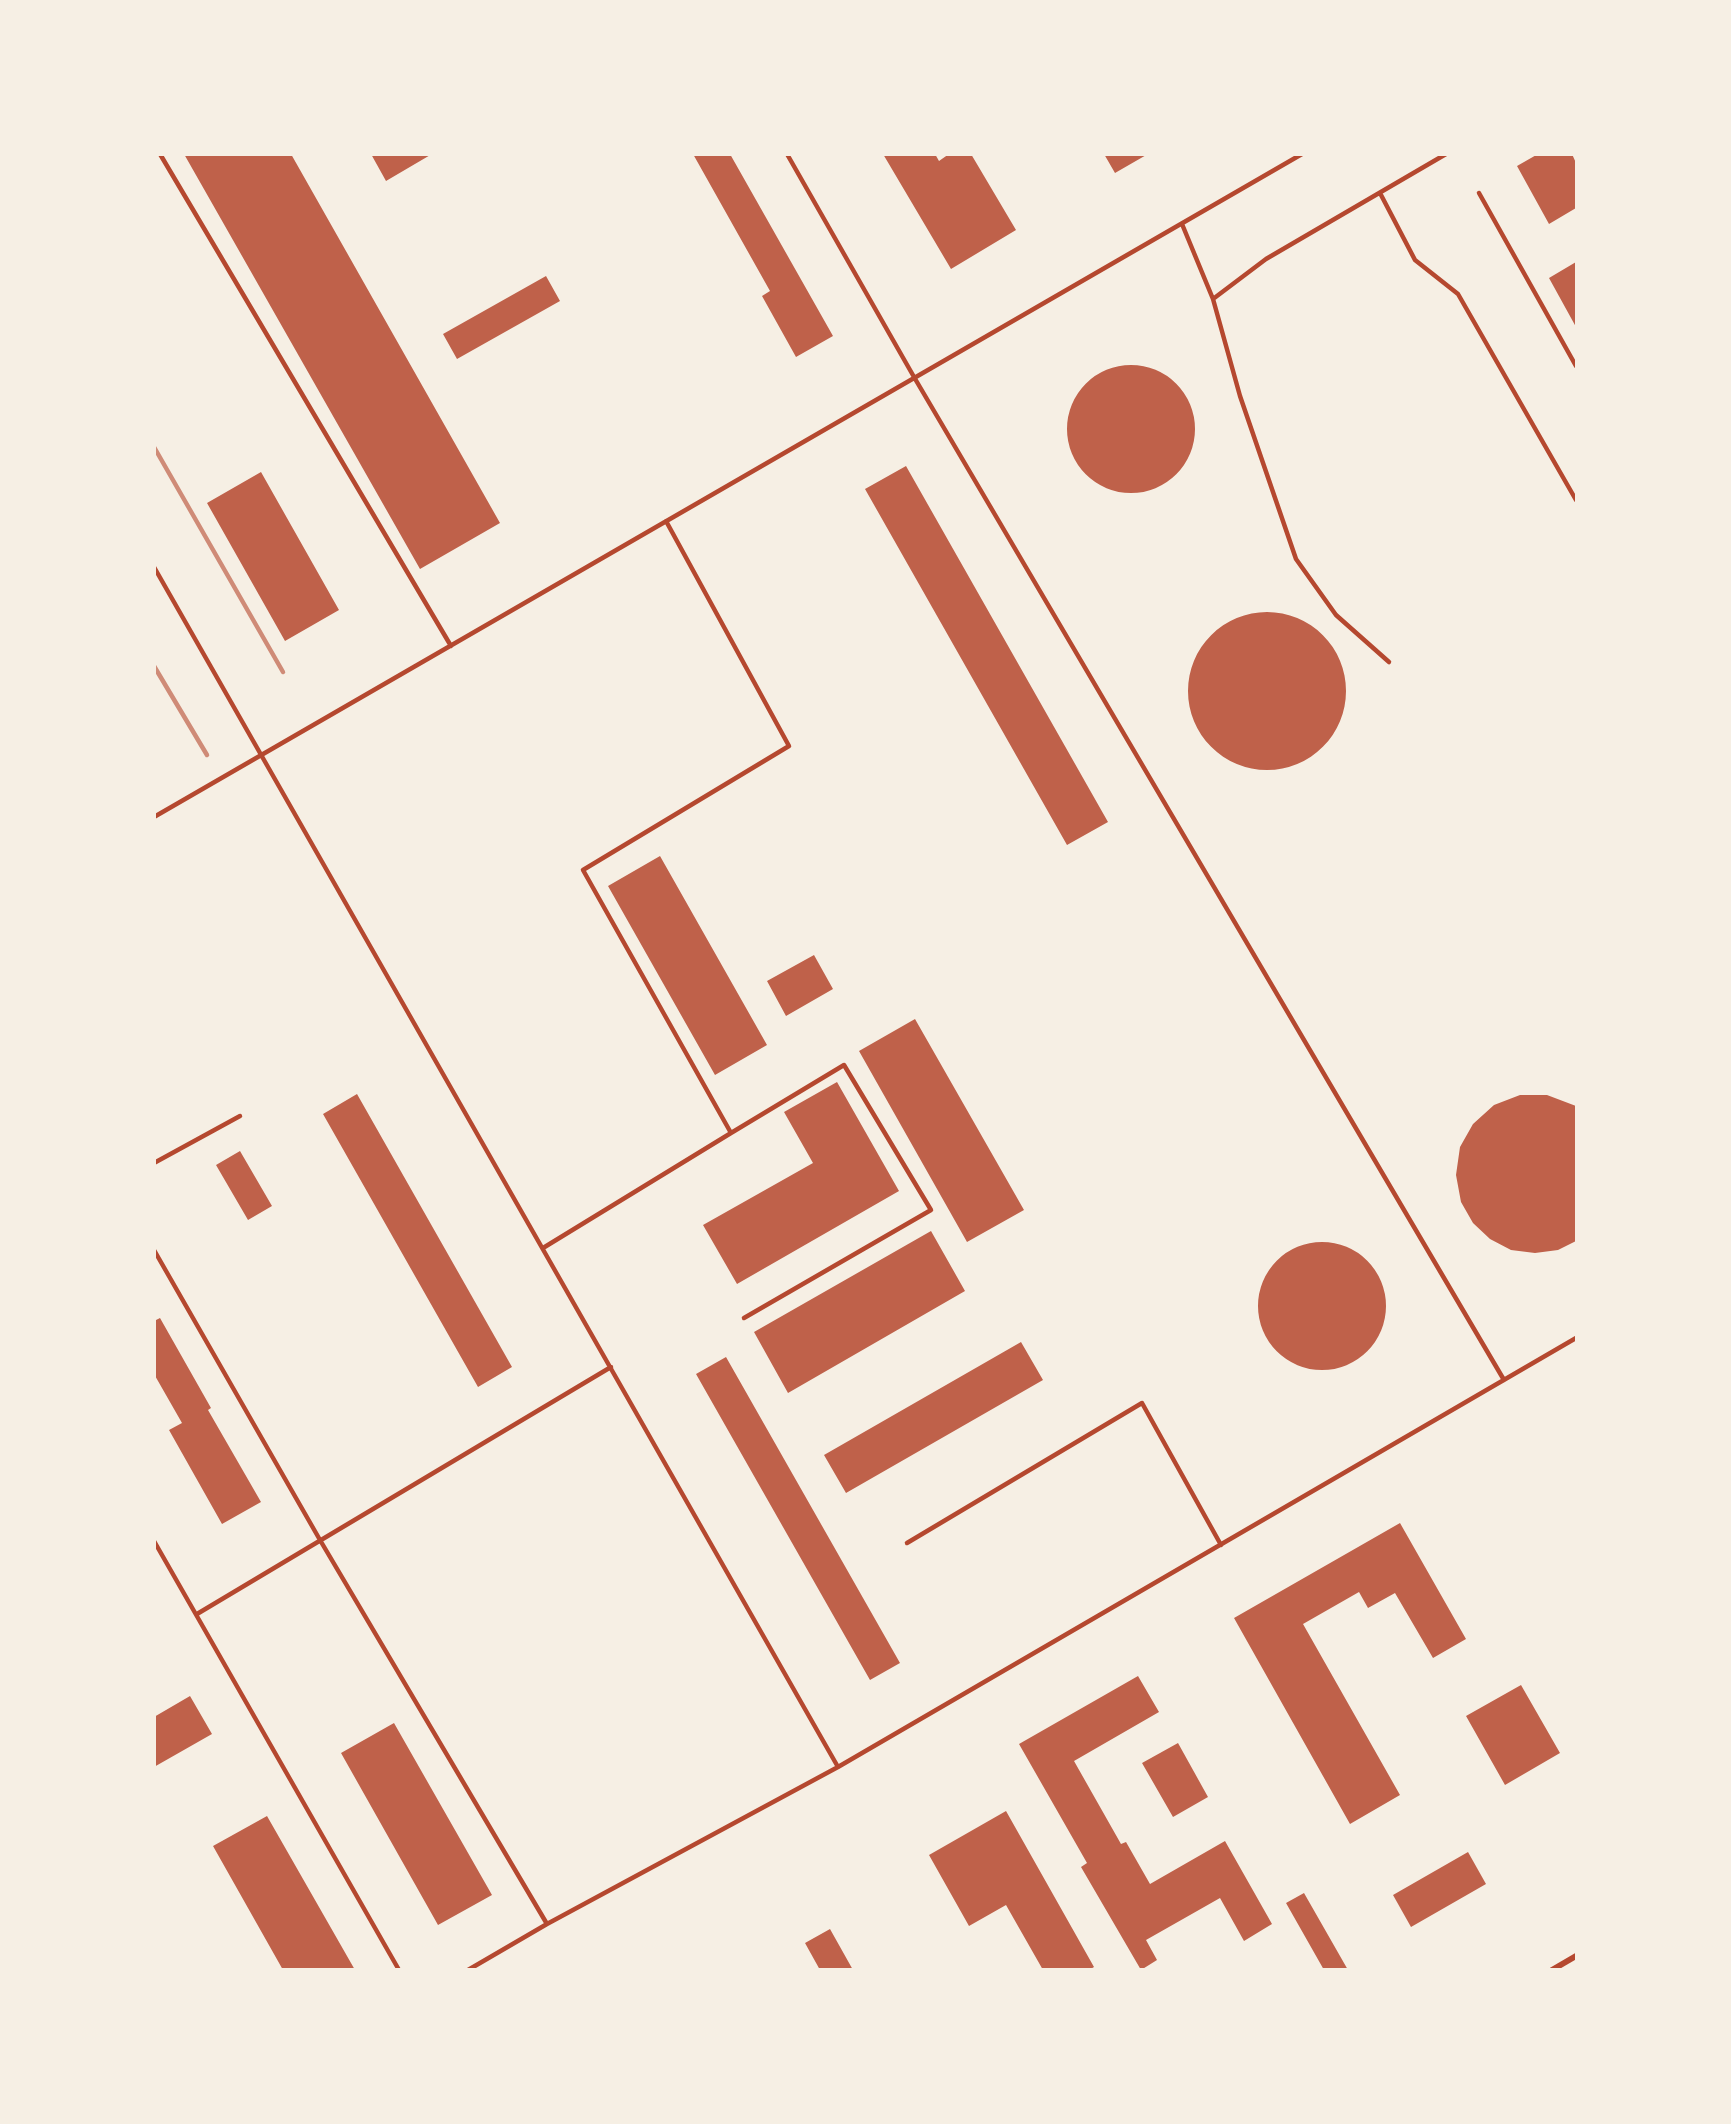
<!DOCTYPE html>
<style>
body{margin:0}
#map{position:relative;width:1731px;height:2124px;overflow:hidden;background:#f6efe4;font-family:"Exo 2",sans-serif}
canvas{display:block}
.frame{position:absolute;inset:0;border:156px solid #f6efe4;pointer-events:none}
</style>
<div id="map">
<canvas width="1731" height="2124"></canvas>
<div class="frame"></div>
</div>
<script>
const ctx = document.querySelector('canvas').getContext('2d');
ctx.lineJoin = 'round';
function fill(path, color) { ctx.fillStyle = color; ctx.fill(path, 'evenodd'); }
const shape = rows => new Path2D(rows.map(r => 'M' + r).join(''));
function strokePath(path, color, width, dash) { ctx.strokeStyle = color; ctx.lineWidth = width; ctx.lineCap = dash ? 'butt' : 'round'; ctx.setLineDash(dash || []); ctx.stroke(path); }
fill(shape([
 [184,154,291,154,500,523,420,569],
 [371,154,432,154,386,181],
 [693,154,730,154,833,336,796,357,762,296,770,291],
 [883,154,935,154,939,161,949,154,971,154,1016,230,951,269],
 [1104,154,1148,154,1115,173],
 [1538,154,1572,154,1576,163,1576,208,1549,224,1517,166],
 [1576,262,1576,327,1549,278],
 [546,276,560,301,457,359,443,334],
 '1067 429a64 64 0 1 1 128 0a64 64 0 1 1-128 0Z',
 [906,466,1108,822,1067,845,865,489],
 [261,472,339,610,285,641,207,503],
 '1188 691a79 79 0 1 1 158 0a79 79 0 1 1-158 0Z',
 [660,856,767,1045,715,1075,608,886],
 [814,955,833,989,786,1016,767,981],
 [915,1019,1024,1210,967,1242,859,1051],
 [837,1082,899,1191,737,1284,703,1225,813,1163,784,1112],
 [357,1094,512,1367,478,1387,323,1114],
 [1520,1095,1547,1095,1576,1106,1576,1241,1558,1250,1535,1253,1511,1250,1490,1239,1473,1223,1461,1202,1456,1175,1460,1147,1473,1124,1494,1105],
 [240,1151,272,1206,248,1220,216,1165],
 [931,1231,965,1291,788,1393,754,1332],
 '1258 1306a64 64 0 1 1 128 0a64 64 0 1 1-128 0Z',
 [160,1318,211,1408,208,1410,261,1502,222,1524,169,1430,182,1423,154,1374,154,1321],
 [1021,1342,1043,1380,846,1493,824,1455],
 [726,1357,900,1663,870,1680,696,1374],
 [1400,1523,1466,1639,1433,1658,1395,1593,1368,1608,1359,1592,1303,1624,1400,1795,1350,1824,1234,1618],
 [1138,1676,1159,1712,1074,1761,1121,1844,1126,1842,1150,1884,1225,1841,1272,1924,1244,1941,1220,1898,1146,1940,1157,1960,1141,1970,1081,1867,1087,1863,1019,1744],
 [1521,1685,1560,1753,1505,1785,1466,1716],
 [190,1696,212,1734,154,1767,154,1717],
 [394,1723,492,1895,438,1925,341,1753],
 [1178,1743,1208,1797,1173,1817,1142,1763],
 [1006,1811,1094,1967,1089,1970,1043,1970,1006,1905,969,1926,929,1855],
 [267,1816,355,1970,283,1970,213,1846],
 [1468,1852,1486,1884,1411,1927,1393,1895],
 [1304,1893,1348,1970,1324,1970,1286,1903],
 [830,1929,853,1970,820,1970,805,1943]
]), '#bf614a');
strokePath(shape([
 [160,154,451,646],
 [787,154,914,377,1504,1380],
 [1380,193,1415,260,1458,294,1576,500],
 [1479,193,1576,366],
 [1182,224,1213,299,1240,396,1296,559,1336,615,1389,662],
 [1213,299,1266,259,1446,154],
 [154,567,838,1767],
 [154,817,1302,154],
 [731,1133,844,1065,931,1210,744,1318],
 [154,1163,240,1116],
 [543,1248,731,1133,583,870,789,746,666,521],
 [154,1250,320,1540,547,1924],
 [154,1541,399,1970],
 [907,1543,1142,1403,1221,1545],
 [197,1614,611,1367],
 [468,1970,547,1924,838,1767,1576,1338]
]), '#b5482f', 4.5);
strokePath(shape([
 [1552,1970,1576,1956]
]), '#b5482f', 6);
strokePath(shape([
 [154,447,283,672],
 [154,666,207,755]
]), '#cf8b77', 4.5);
</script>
